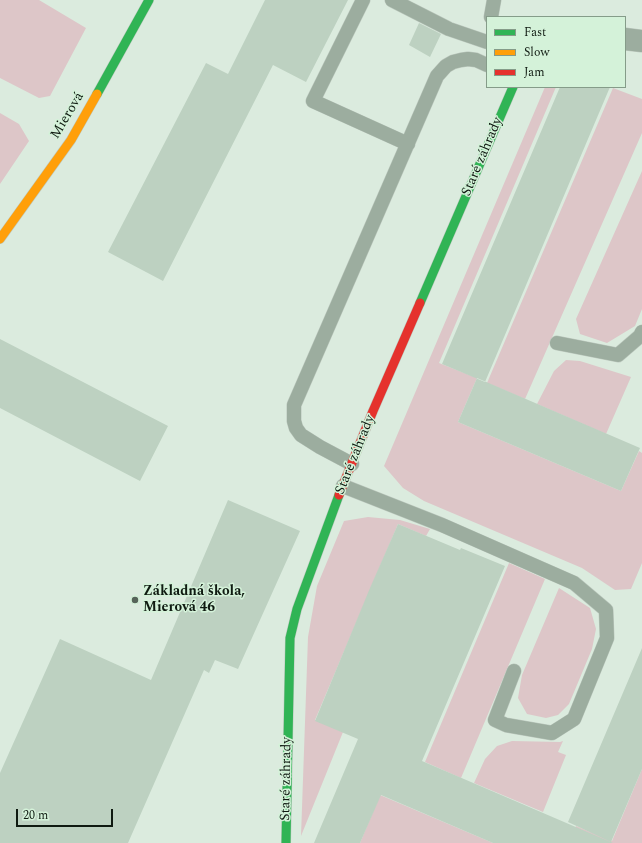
<!DOCTYPE html>
<meta charset="utf-8">
<style>
body{margin:0}
#map{position:relative;width:642px;height:843px;overflow:hidden;background:#dbebde;font-family:Spectral,serif}
canvas{display:block}
.legend{position:absolute;left:486px;top:16px;width:140px;height:72px;box-sizing:border-box;background:#d4f2d9;border:1px solid #859c89;margin:0;padding:5px 7px;list-style:none;font-size:12px;color:#0f1a11}
.legend li{display:flex;align-items:center;gap:8px;height:20px}
.legend b{width:20px;border:1px solid #859c89}
.scale{position:absolute;left:16px;top:809px;width:97px;height:18px;box-sizing:border-box;border:2px solid #0f1a11;border-top:0;padding-left:5px;font-size:12px;line-height:14px;white-space:nowrap;color:#0f1a11;-webkit-text-stroke:3px #d4f2d9;paint-order:stroke}
</style>
<div id="map">
<canvas width="642" height="843"></canvas>
<ul class="legend">
<li><b style="height:5px;background:#30b455"></b>Fast</li>
<li><b style="height:5px;background:#ff9f0a"></b>Slow</li>
<li><b style="height:5px;background:#e5322d"></b>Jam</li>
</ul>
<div class="scale">20 m</div>
</div>
<script>
const ctx = document.querySelector('canvas').getContext('2d');
ctx.lineJoin = 'round';
function fill(path, color) { ctx.fillStyle = color; ctx.fill(path, 'evenodd'); }
const shape = rows => new Path2D(rows.map(r => 'M' + r).join(''));
function strokePath(path, color, width, dash) { ctx.strokeStyle = color; ctx.lineWidth = width; ctx.lineCap = dash ? 'butt' : 'round'; ctx.setLineDash(dash || []); ctx.stroke(path); }
function write(font, color, halo, rows, align = 'center') {
  ctx.font = font + ' Spectral,serif'; ctx.lineWidth = 3; ctx.setLineDash([]); ctx.textBaseline = 'middle'; ctx.strokeStyle = halo; ctx.fillStyle = color; for (const [text, x, y, turn = 0] of rows) {
    ctx.save(); ctx.translate(x, y); ctx.rotate((+turn || 0) * Math.PI / 180); ctx.textAlign = isNaN(turn) ? turn : align; if (halo) ctx.strokeText(text, 0, 0); ctx.fillText(text, 0, 0); ctx.restore();
  }
}
fill(shape([
 [0,0,39,0,86,28,50,96,39,98,0,78],
 [545,87,556,87,439,363,477,378,458,422,621,491,639,451,642,453,642,563,631,589,615,590,582,568,424,501,403,488,384,466],
 [613,88,642,99,642,133,525,399,487,383],
 [0,113,19,124,29,141,0,184],
 [642,171,642,309,635,326,607,343,580,334,576,319],
 [566,360,580,361,631,377,606,434,537,404,554,371],
 [368,517,400,520,430,529,426,536,398,524,315,720,343,732,301,836,308,637,317,586,344,521],
 [509,563,545,579,461,778,425,762],
 [559,588,590,608,596,629,592,649,569,704,558,715,546,718,527,714,518,698,522,675],
 [512,741,560,742,563,741,558,752,566,755,543,812,474,783,485,759,497,746],
 [642,769,642,843,570,843,576,826,612,841],
 [380,795,493,843,360,843]
]), '#ddc6c8');
fill(shape([
 [265,0,348,0,306,82,273,65,163,281,108,252,206,63,228,74],
 [419,23,441,34,430,57,409,45],
 [560,87,610,87,485,382,442,364],
 [0,339,168,426,140,481,0,408],
 [477,378,640,448,621,491,458,422],
 [228,500,300,531,238,669,215,660,209,673,204,670,128,843,0,843,0,773,60,639,151,680],
 [398,524,460,550,461,548,505,566,422,761,613,843,493,843,381,795,360,843,314,843,358,739,315,721,370,588],
 [642,648,642,769,611,842,568,822]
]), '#bdd1c1');
const lane = shape([
 [363,0,313,101,408,144],
 [392,0,449,29,487,42],
 [491,17,494,0],
 [557,343,618,355,640,336,642,332],
 [352,464,320,447,301,435,296,428,294,421,294,405,437,76,446,66,453,62,461,60,468,59,476,60,487,65],
 [343,486,442,525,574,583,606,610,607,638,574,719,552,733,506,725,495,720,514,671]
]);
const street = shape([
 [625,39,642,41]
]);
const fast = shape([
 [97,94,149,0],
 [420,303,513,87],
 [286,843,290,638,297,609,339,495]
]);
const slow = shape([
 [0,239,71,140,97,94]
]);
const jam = shape([
 [339,495,373,411,420,303]
]);
strokePath(lane, '#bcc8be', 15);
strokePath(street, '#bcc8be', 23);
strokePath(fast, '#bcc8be', 10);
strokePath(slow, '#bcc8be', 10);
strokePath(jam, '#bcc8be', 10);
strokePath(lane, '#9cad9f', 14);
strokePath(street, '#9cad9f', 22);
strokePath(fast, '#30b455', 9);
strokePath(slow, '#ff9f0a', 9);
strokePath(jam, '#e5322d', 9);
for (const [x, y, r, color] of [
 [135,600,4,"#566359"]
]) { const dot = new Path2D(); dot.arc(x, y, r, 0, 2 * Math.PI); ctx.fillStyle = color; ctx.fill(dot); strokePath(dot, '#d4f2d9', 1.5); }
write('14px', '#0f1a11', '#d4f2d9', [
 ["Mierová",68,116,-59],
 ["Staré záhrady",483,157,-67],
 ["Staré záhrady",356,455,-68],
 ["Staré záhrady",287,779,-89]
]);
write('bold 14px', '#0f1a11', '#d4f2d9', [
 ["Základná škola,",143,592],
 ["Mierová 46",143,608]
], 'left');
</script>
